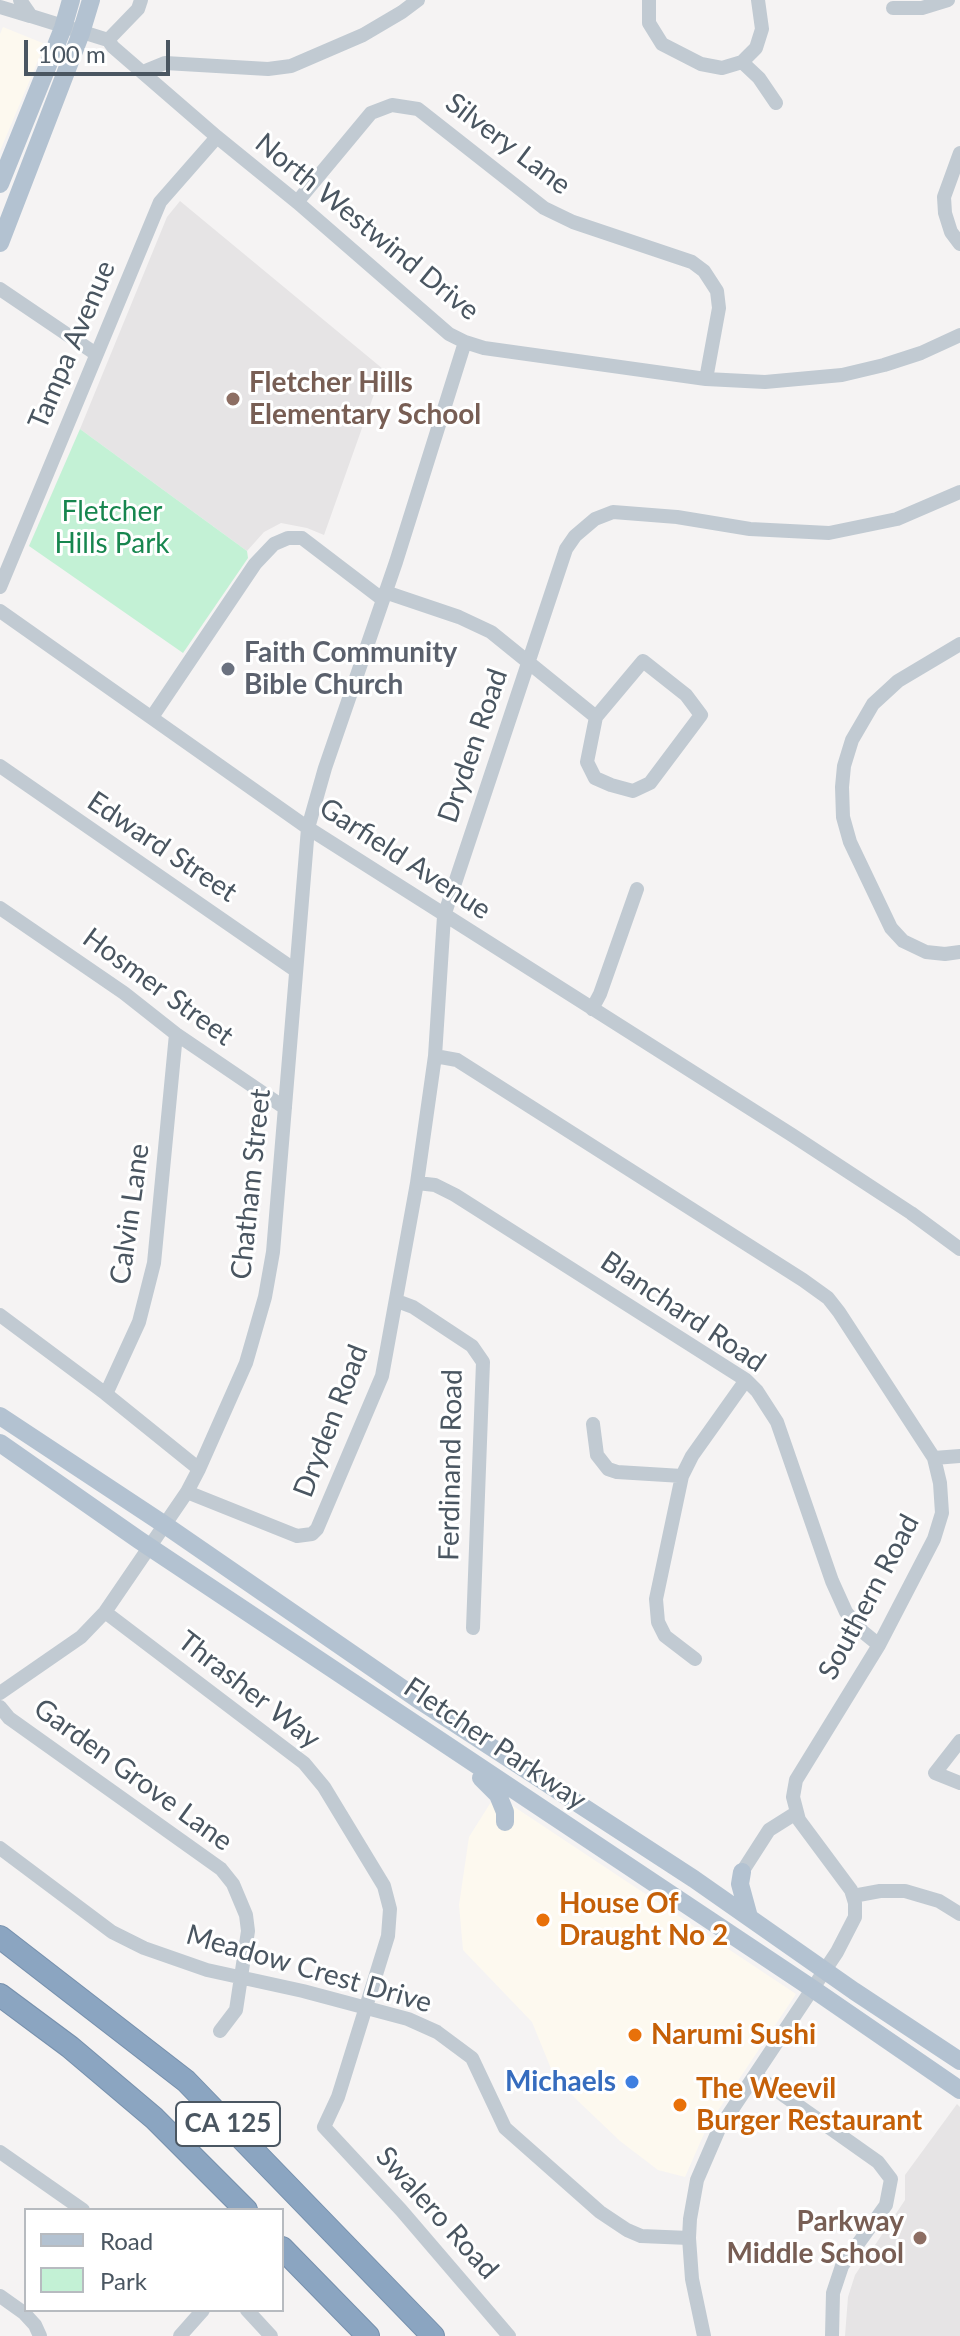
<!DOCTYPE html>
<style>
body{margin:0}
#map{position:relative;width:960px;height:2336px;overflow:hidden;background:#f5f3f3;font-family:Lato,sans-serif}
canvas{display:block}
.legend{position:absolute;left:24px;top:2208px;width:260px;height:104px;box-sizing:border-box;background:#fff;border:2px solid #b7bbc0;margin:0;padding:10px 14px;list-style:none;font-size:24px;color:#4a5661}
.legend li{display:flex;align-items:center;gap:16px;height:40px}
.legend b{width:40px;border:2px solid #b7bbc0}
.scale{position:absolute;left:24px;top:40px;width:146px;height:36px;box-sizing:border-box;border:4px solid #4a5661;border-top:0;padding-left:10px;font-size:24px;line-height:28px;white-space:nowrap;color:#4a5661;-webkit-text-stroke:6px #fff;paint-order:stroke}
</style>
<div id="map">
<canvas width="960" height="2336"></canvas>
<ul class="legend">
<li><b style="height:10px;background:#b3c2d1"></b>Road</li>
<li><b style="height:22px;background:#c3f1d5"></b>Park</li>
</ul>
<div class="scale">100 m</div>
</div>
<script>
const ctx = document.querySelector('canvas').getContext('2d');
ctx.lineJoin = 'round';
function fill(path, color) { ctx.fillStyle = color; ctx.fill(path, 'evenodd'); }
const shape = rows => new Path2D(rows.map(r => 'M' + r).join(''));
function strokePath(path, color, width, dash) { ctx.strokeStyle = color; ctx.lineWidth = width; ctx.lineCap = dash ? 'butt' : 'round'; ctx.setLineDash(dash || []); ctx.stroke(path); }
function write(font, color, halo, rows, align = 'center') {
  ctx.font = font + ' Lato,sans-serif'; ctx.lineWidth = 6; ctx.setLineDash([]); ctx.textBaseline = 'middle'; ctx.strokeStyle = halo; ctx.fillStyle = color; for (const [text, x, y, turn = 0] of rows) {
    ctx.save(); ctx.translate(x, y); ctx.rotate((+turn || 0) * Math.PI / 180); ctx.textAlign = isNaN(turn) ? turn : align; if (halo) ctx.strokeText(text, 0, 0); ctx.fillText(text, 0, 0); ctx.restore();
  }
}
fill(shape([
 [3,27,45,44,0,151,0,34],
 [491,1802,510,1804,796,1994,707,2127,685,2177,658,2170,620,2141,577,2100,554,2076,532,2022,463,1950,459,1905,469,1837]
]), '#fdf9ef');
fill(shape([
 [180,201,383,369,324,535,307,528,281,523,264,532,247,551,80,429,167,217],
 [957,2104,960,2107,960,2336,845,2336,848,2297,855,2275,905,2200,905,2175]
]), '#e6e4e5');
fill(shape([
 [80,429,247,551,248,558,183,653,29,546]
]), '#c3f1d5');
const highway = shape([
 [0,1937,186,2081,433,2336],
 [0,1995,70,2047,154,2118,246,2210],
 [282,2248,368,2336]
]);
strokePath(highway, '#7690ad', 24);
strokePath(shape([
 [20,0,31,16,108,40,113,47,217,137,297,202,449,334,465,342,484,348,706,379,765,382,842,375,884,365,921,353,960,335],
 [649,0,649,23,662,44,701,64,722,68,742,62,756,48,762,29,758,0],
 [0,7,30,16],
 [893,8,922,8,948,0],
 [108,40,138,9,141,0],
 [742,62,759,78,776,103],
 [143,72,165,63,268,69,291,66,363,35,402,12,418,0],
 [960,153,944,197,945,213,951,232,960,244],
 [297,202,371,113,392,105,418,109,544,208,573,222,692,262,704,271,717,291,719,308,706,379],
 [0,289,96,354],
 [0,587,160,202,217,137],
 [385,592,459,617,491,632,596,717,587,762,595,778,611,785,633,791,650,783,701,715,686,695,643,661,596,717],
 [0,611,308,828,792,1135,911,1213,960,1249],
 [960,644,898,681,873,704,852,740,844,766,842,787,843,817,850,842,891,928,903,941,926,952,945,954,960,952],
 [152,717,255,564,274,544,288,538,302,538,382,599],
 [0,766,295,970],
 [0,908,124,993,176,1034,285,1108],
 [592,1009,600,994,637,889],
 [435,1056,457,1060,803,1280,828,1298,839,1312,934,1458,940,1483,942,1513,934,1539,879,1645,796,1780,793,1797,799,1820,851,1890,855,1903,855,1917,837,1952,719,2129,697,2180,690,2219,689,2238,692,2279,704,2336],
 [417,1183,435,1185,455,1195,746,1380,757,1391,777,1422,832,1581,846,1612,863,1632,879,1645],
 [397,1301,413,1307,472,1346,483,1362,473,1628],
 [0,1315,106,1394,199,1469],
 [106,1394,139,1322,154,1263,176,1034],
 [593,1424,597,1455,608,1469,617,1472,682,1476],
 [934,1458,960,1456],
 [187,1492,297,1536,312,1534,317,1529,382,1376,417,1183,435,1056,444,916,566,549,575,536,595,519,613,512,677,517,750,529,829,533,897,519,960,492],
 [105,1612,304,1763,324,1787,384,1886,390,1909,388,1936,338,2097,324,2127,401,2210,509,2336],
 [695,1659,665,1636,658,1622,656,1599,682,1476,692,1456,746,1380],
 [0,1693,81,1637,105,1612,187,1492,199,1469,246,1363,265,1297,273,1252,308,828,325,768,396,562,465,342],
 [0,1707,9,1718,221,1869,233,1884,246,1915,248,1931,236,2010,220,2031],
 [960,1741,935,1773,960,1783],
 [0,1848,112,1932,144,1948,207,1970,303,1991,408,2019,437,2032,472,2058,505,2128,600,2212,627,2230,641,2236,689,2238],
 [742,1872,769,1830,796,1813],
 [853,1896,880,1891,905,1891,939,1901,960,1914],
 [755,2075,878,2162,891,2179,886,2205,842,2266,833,2293,832,2336],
 [0,2152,83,2210],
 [0,2296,24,2313,35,2325,40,2336],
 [247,2310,271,2336],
 [180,2336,203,2310]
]), '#c1cad2', 14);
strokePath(shape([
 [0,184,63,28,71,0],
 [0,243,81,33,91,0],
 [0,1416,165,1525,422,1702,694,1879,854,1991,960,2061],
 [0,1443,139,1540,813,1989,960,2090],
 [481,1778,498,1795,505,1812,505,1822],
 [742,1872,740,1884,749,1917]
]), '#b3c2d1', 18);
strokePath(highway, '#8ba5c1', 22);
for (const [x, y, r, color] of [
 [233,399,8,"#8d6e63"],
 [228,669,8,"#6b7280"],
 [543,1920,8,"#e8710a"],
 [635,2035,8,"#e8710a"],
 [632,2082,8,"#3f7fe0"],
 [680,2105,8,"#e8710a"],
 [920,2238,8,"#8d6e63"]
]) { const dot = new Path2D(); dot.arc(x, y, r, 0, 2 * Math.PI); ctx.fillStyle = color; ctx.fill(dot); strokePath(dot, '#fff', 3); }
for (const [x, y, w] of [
 [228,2124,104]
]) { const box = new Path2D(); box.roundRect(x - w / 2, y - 22, w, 44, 6); ctx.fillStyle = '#fff'; ctx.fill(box); strokePath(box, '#4a5661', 2); }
write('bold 26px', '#4a5661', null, [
 ["CA 125",228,2124]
]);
write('28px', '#4a5661', '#fff', [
 ["Silvery Lane",508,144,37],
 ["North Westwind Drive",367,227,39],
 ["Tampa Avenue",72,345,-67],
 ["Dryden Road",473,746,-71],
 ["Edward Street",162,847,34],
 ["Garfield Avenue",405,859,33],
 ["Hosmer Street",158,987,36],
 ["Chatham Street",251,1184,-84],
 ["Calvin Lane",130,1214,-82],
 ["Blanchard Road",683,1312,34],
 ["Dryden Road",331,1421,-69],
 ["Ferdinand Road",451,1465,-89],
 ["Southern Road",869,1597,-62],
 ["Thrasher Way",249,1690,38],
 ["Fletcher Parkway",495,1744,34],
 ["Garden Grove Lane",133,1775,36],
 ["Meadow Crest Drive",309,1969,16],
 ["Swalero Road",437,2213,48]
]);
write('bold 28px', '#785e54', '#fff', [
 ["Fletcher Hills",249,383],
 ["Elementary School",249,415],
 ["Parkway",904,2222,"right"],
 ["Middle School",904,2254,"right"]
], 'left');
write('28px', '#17864f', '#fff', [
 ["Fletcher",112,512],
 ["Hills Park",112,544]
]);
write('bold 28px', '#5b616d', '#fff', [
 ["Faith Community",244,653],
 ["Bible Church",244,685]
], 'left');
write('bold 28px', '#c56008', '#fff', [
 ["House Of",559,1904],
 ["Draught No 2",559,1936],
 ["Narumi Sushi",651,2035],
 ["The Weevil",696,2089],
 ["Burger Restaurant",696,2121]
], 'left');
write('bold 28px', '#366cbe', '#fff', [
 ["Michaels",616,2082]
], 'right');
</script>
